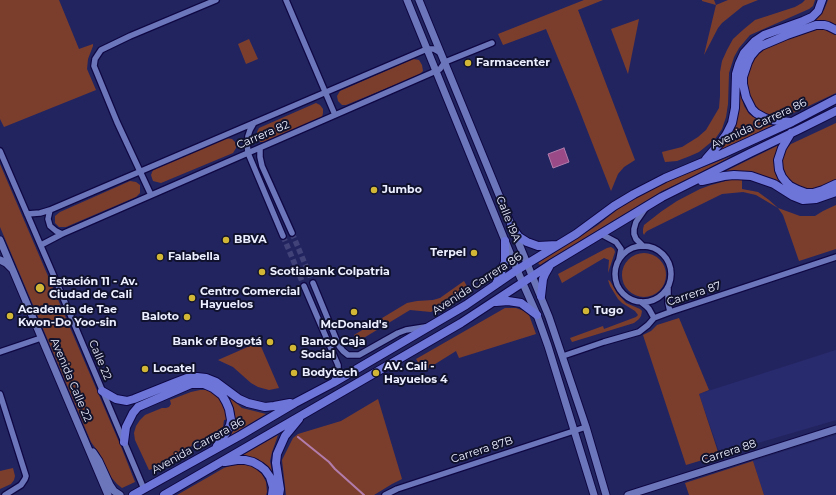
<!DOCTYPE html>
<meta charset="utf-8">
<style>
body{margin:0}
canvas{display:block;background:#222460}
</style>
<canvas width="836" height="495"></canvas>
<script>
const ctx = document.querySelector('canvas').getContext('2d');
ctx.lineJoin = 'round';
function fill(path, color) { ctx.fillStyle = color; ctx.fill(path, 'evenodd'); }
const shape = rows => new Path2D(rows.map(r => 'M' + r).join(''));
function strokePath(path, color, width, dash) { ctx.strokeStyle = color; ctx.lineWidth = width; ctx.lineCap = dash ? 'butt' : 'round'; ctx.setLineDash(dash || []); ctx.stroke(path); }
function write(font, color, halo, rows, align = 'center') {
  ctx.font = font + ' Montserrat,sans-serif'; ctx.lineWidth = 4; ctx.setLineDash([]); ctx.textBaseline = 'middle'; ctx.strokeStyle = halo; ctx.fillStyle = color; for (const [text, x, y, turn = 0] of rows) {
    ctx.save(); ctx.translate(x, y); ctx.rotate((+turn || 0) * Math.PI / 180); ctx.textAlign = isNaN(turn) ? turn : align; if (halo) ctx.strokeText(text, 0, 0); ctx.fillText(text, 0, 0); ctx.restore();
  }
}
fill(shape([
 [836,350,836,420,720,454,699,394],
 [836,435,836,495,764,495,753,461]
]), '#292b6f');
fill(shape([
 [0,0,59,0,79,49,93,44,93,46,88,59,87,69,96,90,4,127,0,119],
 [584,0,603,0,578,10,635,160,624,167,618,174,611,191,577,104,546,29,503,45,498,34],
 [702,0,714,0,716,5,728,0,758,0,743,6,722,23,718,28,704,55,716,5,702,1],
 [805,0,815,0,813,6,809,9,750,35,739,48,734,57,729,73,728,104,726,117,722,129,715,139,699,152,690,156,677,161,665,162,663,156,662,152,682,147,698,137,706,130,719,108,720,96,720,72,722,61,727,50,733,39,744,29,755,20,795,7,802,3],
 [828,0,836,0,836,25,830,23,819,22,808,23,817,17,824,10],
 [639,19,628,74,611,29],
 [818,27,831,30,836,34,836,93,796,112,781,116,776,116,770,115,764,113,759,110,750,99,746,87,747,71,759,52,767,46],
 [249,39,258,59,246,64,238,44],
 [413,59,419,60,422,65,423,71,419,75,346,105,342,105,338,101,337,96,340,91],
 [740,92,744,106,749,114,760,121,773,125,718,152,736,123,739,107],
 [316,103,320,105,323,109,323,113,322,117,265,142,260,142,258,137,257,132,259,128],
 [836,123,836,180,815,189,804,188,796,186,789,180,785,174,783,167,782,158,785,150,791,144],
 [226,138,232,139,235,142,236,145,236,148,233,153,161,183,153,181,151,175,153,170,156,167],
 [781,144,775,158,774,167,776,175,782,184,771,178,753,173,726,171],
 [732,156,690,178,662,191,540,265,538,263,598,225,618,209,635,199,663,183],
 [0,164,122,449,135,482,122,488,117,484,111,477,99,453,91,442,0,227],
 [733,179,742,179,742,189,758,192,769,200,778,208,800,216,815,216,823,211,836,205,836,249,799,261,783,215,778,208,756,195,743,192,722,194,647,231,645,233,644,235,643,233,643,229,644,225,662,211,677,201,700,189,711,185],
 [130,181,136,182,140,185,140,193,136,197,66,227,59,227,55,223,55,216,60,212],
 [611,247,614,249,615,252,608,273,609,260,604,258,562,283,558,274,607,248],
 '622 275a22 22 0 1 1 44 0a22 22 0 1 1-44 0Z',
 [608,280,610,281,617,293,626,303,640,309,642,311,641,316,639,319,634,323,572,342,570,338,603,326,604,329,636,317,638,315,635,311,622,303,618,299,610,286],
 [464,281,468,288,431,312,410,310,357,342,354,335,407,303,417,301,433,300,440,298],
 [505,308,516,308,524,311,529,315,536,334,459,358,456,351,424,371,416,359],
 [679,318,709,390,699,394,719,455,686,465,643,335,651,331,657,325],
 [259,342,279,388,269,390,258,387,251,383,233,367,218,360],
 [200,390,207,390,215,394,220,398,225,404,229,419,224,420,223,427,217,431,188,448,176,459,164,465,149,470,135,440,134,433,136,426,140,420,145,415,162,408,166,408,169,407,171,404,170,400,191,392],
 [229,397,242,408,266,414,231,435,234,429,235,422,235,414,233,406],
 [378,399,402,479,392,484,374,495,286,495,282,460,293,438,298,434,341,421],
 [278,435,272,452,270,461,272,472,269,468,258,459,243,455],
 [753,461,764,495,689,495,685,483],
 [243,463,251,465,257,469,262,474,266,482,267,492,266,495,177,495,224,468,235,464],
 [13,468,15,476,14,480,11,484,0,489,0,471]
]), '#7c3e2c');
const water = shape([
 [564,148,569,162,553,168,548,154,564,148]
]);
fill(water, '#994a87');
strokePath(water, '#b27cab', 1);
strokePath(shape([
 [298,437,329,462,335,469,364,495]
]), '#b27cab', 2);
strokePath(shape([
 [292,233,313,283],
 [283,236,304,286]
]), '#404278', 5.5, [5.5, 3]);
const minor = shape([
 [286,0,335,115],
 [254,123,250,130,248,136,247,143,248,153,283,236],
 [260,148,260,157,262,166,292,233],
 [0,151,53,274,144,489],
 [151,195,117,122,94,66,95,59,101,50,130,36,216,0],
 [50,210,48,219,50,226,56,231,62,234],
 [27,214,40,213,50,210,427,49,434,49,441,53],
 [601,234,616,242,621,249,619,259],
 [41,245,62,234,436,71,440,69,445,62,492,43],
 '615 274a28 28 0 1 1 56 0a28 28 0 1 1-56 0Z',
 [643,246,636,239,634,234,634,229,636,222,645,209],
 [313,283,339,346,343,351,348,355,359,355,398,333,406,330,425,327],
 [304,286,338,365,338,372,333,383],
 [668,288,668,303,670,312],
 [641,302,646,306,649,309,654,318],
 [0,352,41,338],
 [563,356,604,342,639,332,648,325,654,318,670,312,836,257],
 [0,394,26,476,25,479,21,485,5,495],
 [385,495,397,489,586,427]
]);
const tertiary = shape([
 [407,0,517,270,537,315,548,346,594,495],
 [419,0,549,317,586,427,606,495],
 [0,240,108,495],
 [0,260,6,263,11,268],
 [93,452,99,461,110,485,114,491,120,495],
 [628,495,836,429]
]);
const primary = shape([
 [791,122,771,120,765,118,756,113,752,109,746,97,743,84,743,77,748,62,751,56,756,50,761,46,787,35,816,25,824,25,828,26,836,30],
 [791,133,782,148,778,160,779,170,782,177,786,182,790,186,798,190,806,193,813,193,823,190,836,184],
 [706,159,720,143,726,135,732,123,735,108,736,74,739,64,744,53,755,41,764,35,803,21,812,17,818,11,822,0],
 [702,181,724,176,734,175,751,176,774,184,793,196,803,200,816,199,836,192],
 [511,226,519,237,527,242,538,246,557,245],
 [496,284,502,270,505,262,505,241],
 [541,296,543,279,545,274,549,267],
 [496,302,508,301,521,303,537,315],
 [102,391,116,399,127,401,134,399,174,383,187,378,197,377,206,378,216,382,239,399,248,403,265,407,274,406,290,403],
 [124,442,126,427,133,413,138,407,191,384,204,384,213,388,222,395,226,402,229,409,231,420,230,425,226,433,217,446],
 [225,462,237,460,245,460,253,462,260,466,265,470,270,477,273,487,272,495],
 [133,495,241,435,295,403,333,383,466,305,517,270,576,234,614,206,634,194,665,178,722,154,792,122,836,99],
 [164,495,461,323,551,264,662,197,750,153,800,129,836,111],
 [279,495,280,489,276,463,277,454,285,436,299,419]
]);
strokePath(minor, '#0e0743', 8);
strokePath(tertiary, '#0e0743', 9);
strokePath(primary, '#0e0743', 10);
strokePath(minor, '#6c76ba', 5.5);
strokePath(tertiary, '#6c76ba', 7);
strokePath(primary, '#6d76d8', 8);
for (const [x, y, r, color] of [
 [468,63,4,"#d2b736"],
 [374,190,4,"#d2b736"],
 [226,240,4,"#d2b736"],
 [474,253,4,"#d2b736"],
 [160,257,4,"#d2b736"],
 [262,272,4,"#d2b736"],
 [40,288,5,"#d2b736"],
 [192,298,4,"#d2b736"],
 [586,311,4,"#d2b736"],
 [354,312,4,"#d2b736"],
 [10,316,4,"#d2b736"],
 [187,317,4,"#d2b736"],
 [270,342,4,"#d2b736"],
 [293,348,4,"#d2b736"],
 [145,369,4,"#d2b736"],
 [294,373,4,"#d2b736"],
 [376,373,4,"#d2b736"]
]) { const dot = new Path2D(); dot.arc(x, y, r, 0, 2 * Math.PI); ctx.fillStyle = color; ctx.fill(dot); strokePath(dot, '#10122d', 1.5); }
write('bold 11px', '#ecefff', '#10122d', [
 ["Farmacenter",476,63],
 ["Jumbo",382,190],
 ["BBVA",234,240],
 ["Terpel",466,253,"right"],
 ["Falabella",168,257],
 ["Scotiabank Colpatria",270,272],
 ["Estación 11 - Av.",49,282],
 ["Ciudad de Cali",49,295],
 ["Centro Comercial",200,292],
 ["Hayuelos",200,305],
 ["Academia de Tae",18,310],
 ["Kwon-Do Yoo-sin",18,323],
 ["Tugo",594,311],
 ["Baloto",179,317,"right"],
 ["McDonald's",354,325,"center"],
 ["Bank of Bogotá",262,342,"right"],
 ["Banco Caja",301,342],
 ["Social",301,355],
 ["AV. Cali -",384,367],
 ["Hayuelos 4",384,380],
 ["Locatel",153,369],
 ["Bodytech",302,373]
], 'left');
write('11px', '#ecefff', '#10122d', [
 ["Avenida Carrera 86",759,124,-25],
 ["Carrera 82",263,135,-23],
 ["Calle 19A",508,219,68],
 ["Avenida Carrera 86",477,284,-33],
 ["Carrera 87",694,294,-18],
 ["Calle 22",100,360,67],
 ["Avenida Calle 22",71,380,67],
 ["Avenida Carrera 86",198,446,-29],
 ["Carrera 87B",482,450,-18],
 ["Carrera 88",729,452,-18]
]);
</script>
